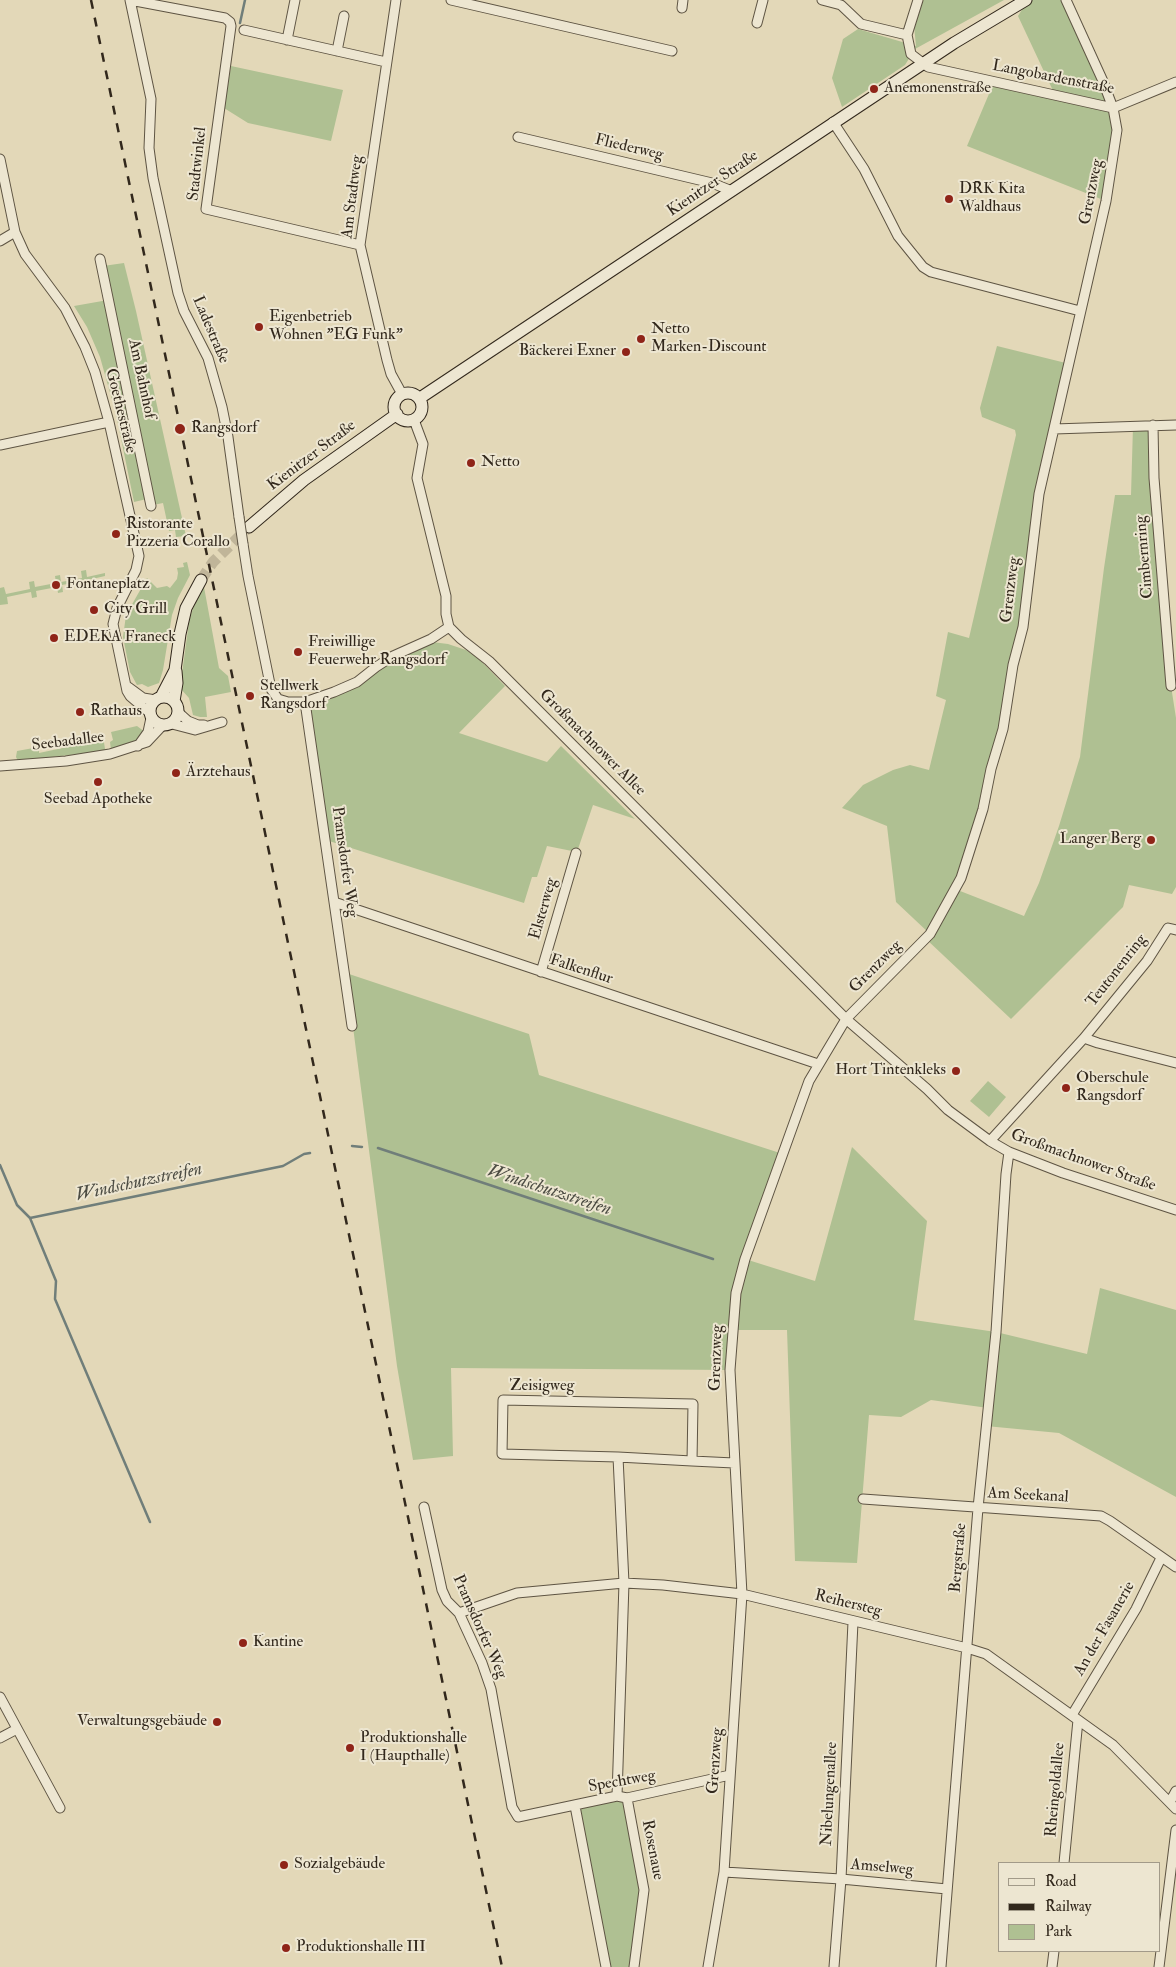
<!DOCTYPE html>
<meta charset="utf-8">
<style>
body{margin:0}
#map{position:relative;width:1176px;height:1967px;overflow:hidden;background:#e3d8b8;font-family:"IM FELL Double Pica",serif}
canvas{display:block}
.legend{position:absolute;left:998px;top:1862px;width:162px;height:90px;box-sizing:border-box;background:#ede6d1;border:1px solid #a29a89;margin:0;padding:6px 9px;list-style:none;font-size:15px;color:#32281c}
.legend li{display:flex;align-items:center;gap:10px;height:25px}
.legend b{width:25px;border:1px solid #a29a89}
</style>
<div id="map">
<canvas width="1176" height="1967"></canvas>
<ul class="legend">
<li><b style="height:6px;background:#ede6d1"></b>Road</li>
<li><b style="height:6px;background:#32281c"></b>Railway</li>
<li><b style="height:14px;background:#afc092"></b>Park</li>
</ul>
</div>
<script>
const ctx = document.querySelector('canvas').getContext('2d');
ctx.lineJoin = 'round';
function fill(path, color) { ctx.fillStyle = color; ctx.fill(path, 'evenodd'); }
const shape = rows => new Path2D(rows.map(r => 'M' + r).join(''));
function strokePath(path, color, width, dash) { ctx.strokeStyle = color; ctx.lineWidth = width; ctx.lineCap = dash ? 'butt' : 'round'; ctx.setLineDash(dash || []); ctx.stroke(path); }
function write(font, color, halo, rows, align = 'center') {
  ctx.font = font + ' "IM FELL Double Pica",serif'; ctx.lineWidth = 4; ctx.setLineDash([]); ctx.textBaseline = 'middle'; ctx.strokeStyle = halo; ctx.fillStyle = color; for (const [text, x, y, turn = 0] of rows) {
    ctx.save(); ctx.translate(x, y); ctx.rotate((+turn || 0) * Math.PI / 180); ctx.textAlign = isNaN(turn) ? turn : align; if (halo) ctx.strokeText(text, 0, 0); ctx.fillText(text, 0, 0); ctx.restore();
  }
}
fill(shape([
 [923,0,1004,0,915,49,905,65,842,107,832,78,843,39,858,29,916,46,914,25],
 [1028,0,1066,0,1102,79,1117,130,1106,201,967,146,994,82,1055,95,1018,16],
 [231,66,343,90,331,141,248,123,224,108],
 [124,263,136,311,186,536,176,537,175,530,169,531,163,503,153,505,151,498,134,502,116,414,100,357,87,327,74,306,108,300,103,266],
 [997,346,1070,364,1054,429,1003,729,955,889,1024,916,1039,883,1059,826,1080,757,1104,568,1115,495,1131,495,1133,426,1153,425,1171,686,1176,718,1176,887,1172,894,1129,885,1123,907,1011,1019,926,939,930,934,896,902,887,826,842,808,863,785,893,770,910,765,929,770,946,700,936,696,948,632,969,638,1016,435,1015,430,982,417,980,408],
 [187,562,190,575,178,598,172,615,163,670,159,683,148,687,142,684,137,685,130,672,123,637,126,615,147,578,157,588,167,586,170,588,177,579,178,573,177,568,184,567,183,563],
 [86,570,87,577,105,573,105,576,88,580,89,587,84,588,83,581,62,585,63,592,58,593,57,587,36,591,37,597,32,598,31,592,7,597,8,604,0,605,0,588,4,587,6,594,30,589,29,582,34,581,35,587,56,583,55,576,60,575,61,582,82,578,81,571],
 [204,587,219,668,228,676,231,692,205,697,207,717,200,717,193,715,189,698,180,688,189,622,193,608],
 [432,642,448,644,466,650,479,659,505,686,459,733,547,762,561,746,635,819,593,805,577,852,547,846,537,877,532,877,524,903,326,840,305,702,334,692,376,667],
 [137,726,145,732,141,736,134,742,111,750,110,742,113,740,111,732],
 [95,736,103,736,105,749,104,751,18,761,16,757,17,751,39,747,39,753,96,741],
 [346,973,529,1034,539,1075,783,1154,745,1259,815,1281,852,1147,927,1221,914,1320,996,1332,1087,1354,1100,1288,1176,1310,1176,1497,1059,1433,986,1426,988,1408,931,1400,901,1417,869,1415,857,1563,795,1561,787,1330,733,1330,730,1370,451,1368,453,1456,413,1460,397,1366],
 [988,1081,1006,1097,989,1117,970,1101],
 [627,1798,644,1890,634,1967,605,1967,575,1806]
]), '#afc092');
strokePath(shape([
 [240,23,245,0],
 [352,1146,362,1147],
 [378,1148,713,1259],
 [0,1165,17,1205,30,1218,56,1281,55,1299,150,1522],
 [30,1218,283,1166,304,1154,310,1153]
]), '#707e7a', 2.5);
strokePath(shape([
 [201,580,213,562,248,528]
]), '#c0b599', 11, [11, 5.5]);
const street = shape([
 [130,0,151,99,149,148,153,178,178,293,184,311,208,358,222,407,228,437,239,517],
 [130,0,225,18,230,22,231,26,206,209,360,245],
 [396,0,360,245,387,360,391,374,402,394],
 [451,0,672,51],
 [822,0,841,5,861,24,907,35],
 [918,0,907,35,911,54,928,67,1113,108,1176,82],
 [682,8,683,0],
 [757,23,763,0],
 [244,30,386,62],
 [287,40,295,0],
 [337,51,344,16],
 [833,122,864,169,898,236,923,267,931,272,1080,311],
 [518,137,712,183,732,191],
 [0,159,15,232,25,254,65,308,85,347,95,372,109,422,139,556,136,570,117,608,113,624,127,691,130,696,150,713],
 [0,241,15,232],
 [100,259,151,506],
 [414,420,423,444,417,478,446,596,446,614,449,627],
 [1153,425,1154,478,1171,686],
 [1054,429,1176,425],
 [0,445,109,422],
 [243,544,248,576,271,689,278,699,288,702,305,702,334,692,357,682,376,667,393,656,431,639,449,627],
 [449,627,461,639,489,661,846,1019,927,1089,948,1110,990,1141,1009,1152,1063,1173,1176,1210],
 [128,687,143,698,156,700],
 [305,702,352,1026],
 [178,712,188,721,198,725,204,725],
 [172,724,195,730,222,722],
 [138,746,148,732,151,718],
 [0,766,66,761,110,754,147,742,162,726],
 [334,902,818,1064],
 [541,972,576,853],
 [1084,1038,1098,1043,1176,1063],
 [990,1141,1084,1038,1147,961,1168,928,1176,930],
 [692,1461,693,1404,503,1400,502,1454,618,1457,692,1461,734,1463],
 [863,1499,1101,1516,1110,1521,1176,1567],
 [424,1507,442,1590,447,1601,459,1613,482,1663,491,1689,512,1807,518,1817,617,1796,627,1798,730,1775],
 [459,1613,517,1593,624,1583,663,1585,742,1594,967,1648,986,1654,1113,1745,1176,1809],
 [0,1697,60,1808],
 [1072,1715,1136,1609,1161,1558],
 [0,1738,17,1729],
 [617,1796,624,1583,618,1457],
 [627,1798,644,1890,634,1967],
 [1170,1802,1176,1791],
 [575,1806,606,1967],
 [1064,1863,1078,1720],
 [724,1872,841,1879,947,1889],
 [708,1967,724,1872,742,1594,730,1370,736,1293,745,1259,809,1081,846,1019,930,934,961,878,983,809,991,769,1003,729,1013,665,1023,627,1039,494,1106,201,1117,130,1113,108,1102,79,1066,0],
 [834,1967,841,1879,853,1622],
 [941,1967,978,1508,996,1332,1006,1174,1009,1152],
 [1052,1967,1054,1951],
 [1159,1967,1176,1830]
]);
const secondary = shape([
 '394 407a14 14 0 1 1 28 0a14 14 0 1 1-28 0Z',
 [420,398,954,43,1026,0],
 [249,527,304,480,397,414],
 '150 711a14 14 0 1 1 28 0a14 14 0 1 1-28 0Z',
 [161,697,175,670,180,634,186,608,201,580],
 [174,701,177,683,176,671]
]);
strokePath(street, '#5e5443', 11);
strokePath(secondary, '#32281c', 13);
strokePath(street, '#ede6d1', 9);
strokePath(secondary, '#ede6d1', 11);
strokePath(shape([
 [91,0,502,1967]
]), '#32281c', 2.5, [9, 9]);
const streetBridge = shape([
 [239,517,243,544]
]);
strokePath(streetBridge, '#5e5443', 11, []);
strokePath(streetBridge, '#ede6d1', 9);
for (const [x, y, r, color] of [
 [874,89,5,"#8f2418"],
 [949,199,5,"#8f2418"],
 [259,327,5,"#8f2418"],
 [641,339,5,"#8f2418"],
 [626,352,5,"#8f2418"],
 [180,429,6,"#8f2418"],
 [471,463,5,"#8f2418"],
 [116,534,5,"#8f2418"],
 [56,585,5,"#8f2418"],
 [94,610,5,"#8f2418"],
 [54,638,5,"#8f2418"],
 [298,652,5,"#8f2418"],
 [250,696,5,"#8f2418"],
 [80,712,5,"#8f2418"],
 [176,773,5,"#8f2418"],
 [98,782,5,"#8f2418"],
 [1151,840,5,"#8f2418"],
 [956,1071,5,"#8f2418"],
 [1066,1088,5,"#8f2418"],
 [243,1643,5,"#8f2418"],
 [217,1722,5,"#8f2418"],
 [350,1748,5,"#8f2418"],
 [284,1865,5,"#8f2418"],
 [286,1948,5,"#8f2418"]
]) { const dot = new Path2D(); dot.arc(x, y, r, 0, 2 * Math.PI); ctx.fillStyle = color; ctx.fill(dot); strokePath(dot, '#ede6d1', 2); }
write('16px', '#32281c', '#ede6d1', [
 ["Langobardenstraße",1053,78,11],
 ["Fliederweg",629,148,13],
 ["Stadtwinkel",198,164,-84],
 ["Kienitzer Straße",713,184,-34],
 ["Grenzweg",1092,192,-79],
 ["Am Stadtweg",353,197,-83],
 ["Ladestraße",210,330,67],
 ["Am Bahnhof",141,379,78],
 ["Goethestraße",120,411,76],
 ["Kienitzer Straße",312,456,-37],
 ["Cimbernring",1145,557,-95],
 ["Grenzweg",1011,590,-83],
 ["Seebadallee",68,742,-7],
 ["Großmachnower Allee",592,743,45],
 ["Pramsdorfer Weg",344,862,82],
 ["Elsterweg",544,909,-74],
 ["Grenzweg",876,967,-45],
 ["Falkenflur",581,970,18],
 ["Teutonenring",1117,971,-52],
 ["Großmachnower Straße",1083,1161,20],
 ["Grenzweg",717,1358,-88],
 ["Zeisigweg",542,1387],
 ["Am Seekanal",1028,1496,3],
 ["Bergstraße",959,1558,-85],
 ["Reihersteg",848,1604,14],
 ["Pramsdorfer Weg",479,1627,66],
 ["An der Fasanerie",1105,1629,-60],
 ["Grenzweg",716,1761,-86],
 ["Spechtweg",622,1782,-10],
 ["Rheingoldallee",1056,1790,-85],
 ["Nibelungenallee",830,1794,-87],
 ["Rosenaue",652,1850,79],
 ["Amselweg",882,1868,5]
]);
write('16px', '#32281c', '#ede6d1', [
 ["Anemonenstraße",884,89],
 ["DRK Kita",959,190],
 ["Waldhaus",959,208],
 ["Eigenbetrieb",269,318],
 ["Wohnen \"EG Funk\"",269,336],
 ["Netto",651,330],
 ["Marken-Discount",651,348],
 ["Bäckerei Exner",616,352,"right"],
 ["Rangsdorf",191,429],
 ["Netto",481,463],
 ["Ristorante",126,525],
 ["Pizzeria Corallo",126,543],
 ["Fontaneplatz",66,585],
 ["City Grill",104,610],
 ["EDEKA Franeck",64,638],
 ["Freiwillige",308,643],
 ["Feuerwehr Rangsdorf",308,661],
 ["Stellwerk",260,687],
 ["Rangsdorf",260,705],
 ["Rathaus",90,712],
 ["Ärztehaus",186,773],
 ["Seebad Apotheke",98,800,"center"],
 ["Langer Berg",1141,840,"right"],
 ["Hort Tintenkleks",946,1071,"right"],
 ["Oberschule",1076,1079],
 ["Rangsdorf",1076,1097],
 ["Kantine",253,1643],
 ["Verwaltungsgebäude",207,1722,"right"],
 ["Produktionshalle",360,1739],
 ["I (Haupthalle)",360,1757],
 ["Sozialgebäude",294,1865],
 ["Produktionshalle III",296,1948]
], 'left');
write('italic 18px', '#4c4c43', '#ede6d1', [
 ["Windschutzstreifen",139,1183,-12],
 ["Windschutzstreifen",549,1191,18]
]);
</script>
